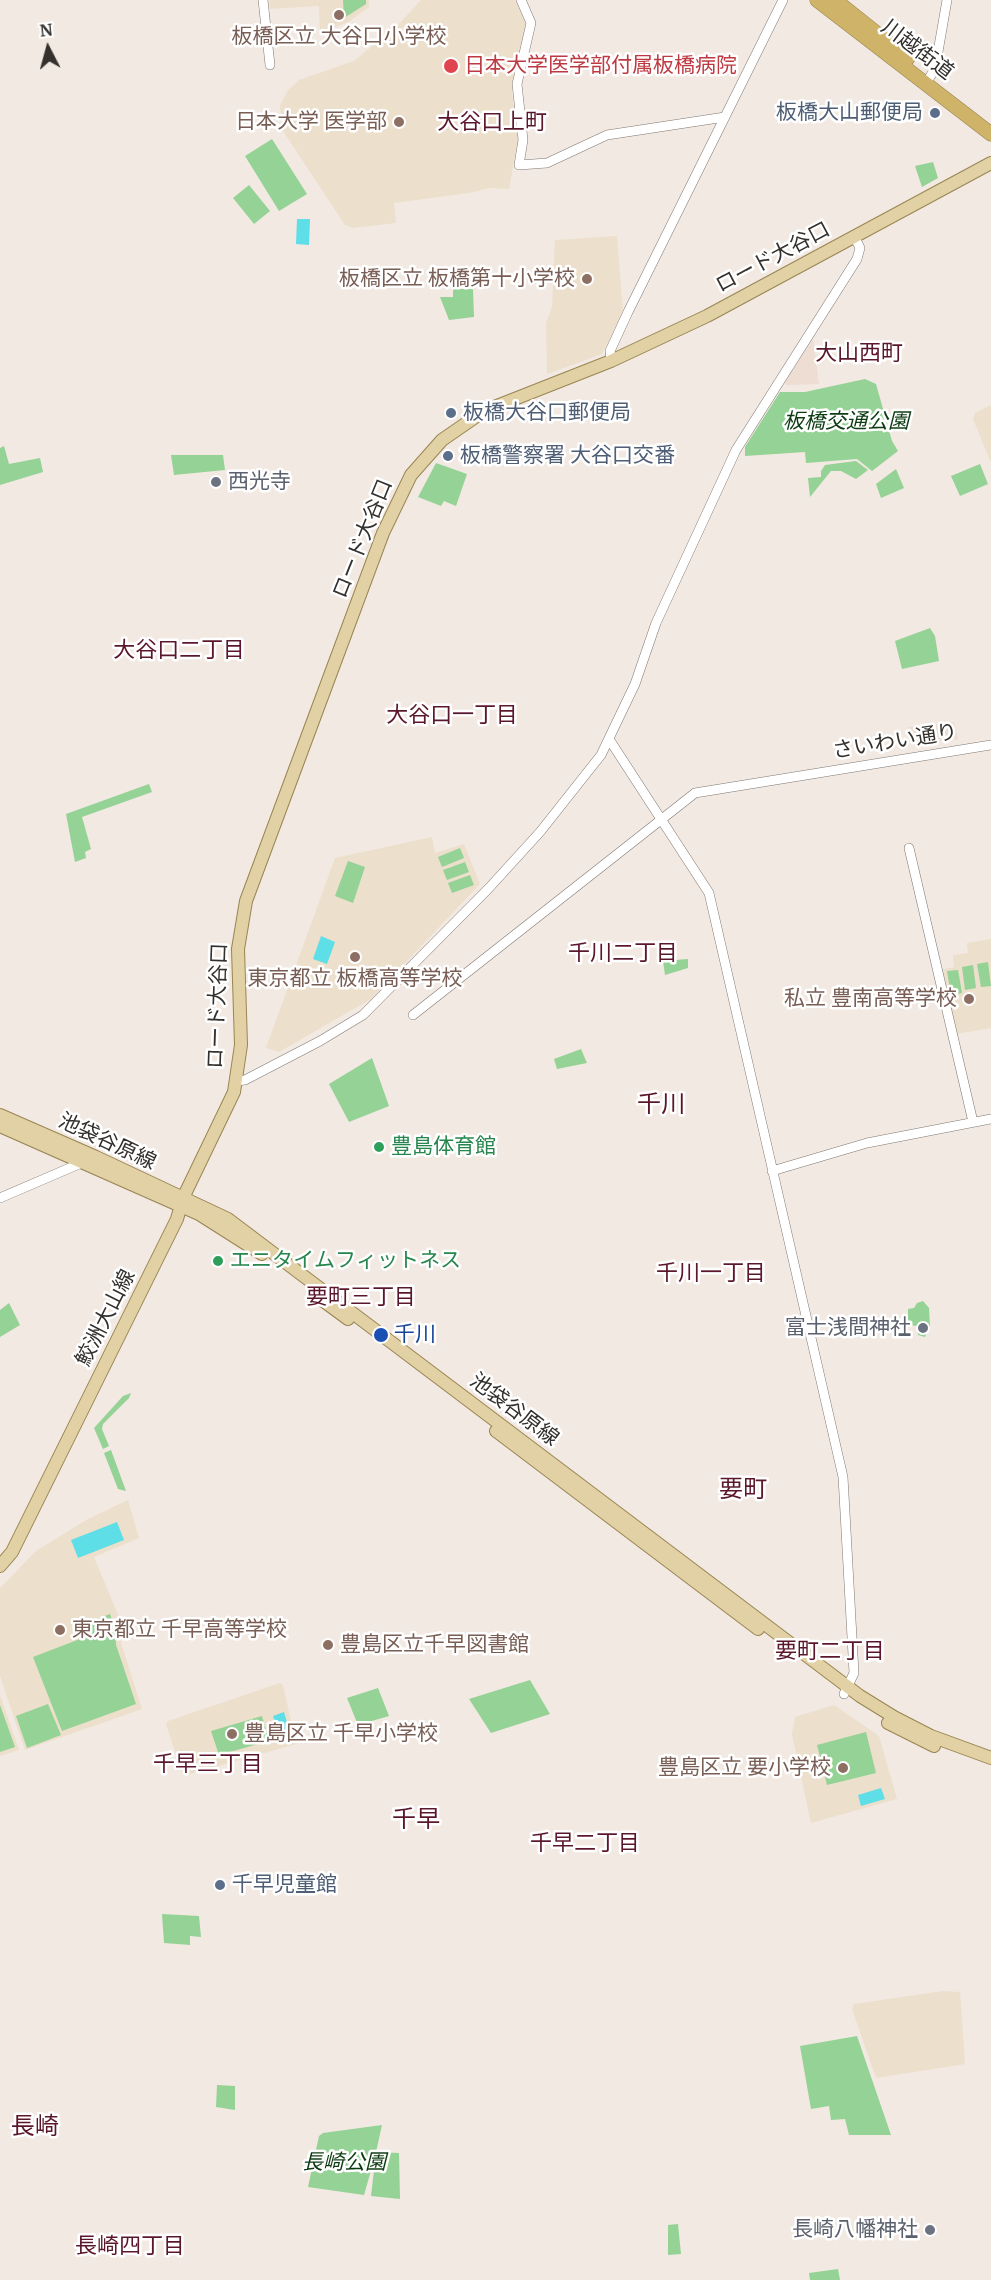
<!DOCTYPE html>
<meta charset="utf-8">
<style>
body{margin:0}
#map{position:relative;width:991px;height:2280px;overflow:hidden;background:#f2e9e2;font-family:Merriweather,serif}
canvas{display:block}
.north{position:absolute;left:18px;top:18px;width:60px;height:60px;-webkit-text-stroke:4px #fff;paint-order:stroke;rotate:354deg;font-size:16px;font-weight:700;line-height:24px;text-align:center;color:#33302d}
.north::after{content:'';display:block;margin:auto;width:21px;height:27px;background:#33302d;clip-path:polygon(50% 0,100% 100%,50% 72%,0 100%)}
</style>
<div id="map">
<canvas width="991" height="2280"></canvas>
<div class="north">N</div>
</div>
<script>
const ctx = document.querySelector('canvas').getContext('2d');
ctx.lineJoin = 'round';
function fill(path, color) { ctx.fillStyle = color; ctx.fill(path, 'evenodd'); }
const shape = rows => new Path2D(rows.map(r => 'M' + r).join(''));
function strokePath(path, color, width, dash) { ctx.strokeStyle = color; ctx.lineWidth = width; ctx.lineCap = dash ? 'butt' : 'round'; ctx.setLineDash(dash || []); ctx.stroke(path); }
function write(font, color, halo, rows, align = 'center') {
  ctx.font = font + ' Merriweather,"Noto Sans JP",serif'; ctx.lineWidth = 5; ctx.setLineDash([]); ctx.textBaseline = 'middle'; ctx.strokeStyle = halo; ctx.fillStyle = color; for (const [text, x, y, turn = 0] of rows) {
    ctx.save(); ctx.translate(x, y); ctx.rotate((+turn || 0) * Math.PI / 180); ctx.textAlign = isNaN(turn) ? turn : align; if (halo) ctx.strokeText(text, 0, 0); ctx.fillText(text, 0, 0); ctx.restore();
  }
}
fill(shape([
 [813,339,819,384,786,385,785,382],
 [954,722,958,739,912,745,908,727]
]), '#edddd2');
fill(shape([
 [269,0,369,0,369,7,350,21,320,34,319,6,270,9],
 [421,0,515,0,526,25,513,79,512,93,518,139,509,189,490,188,469,193,394,203,396,223,353,228,345,225,283,131,280,106,288,90,299,80,354,61,397,26],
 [617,236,623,312,602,354,547,374,546,323,552,307,555,240],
 [991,405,991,463,973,419,975,413],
 [432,837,435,853,464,844,480,884,371,999,279,1052,266,1048,335,858],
 [991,939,991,1028,956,1034,941,970,954,967,953,955,968,953,967,943],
 [128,1500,139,1538,94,1557,119,1617,121,1643,142,1709,25,1750,0,1676,0,1588,36,1551,88,1519],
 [280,1683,283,1685,296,1744,183,1776,166,1724,168,1721],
 [0,1695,19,1750,0,1756],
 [834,1705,879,1736,897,1799,811,1823,792,1734,795,1717],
 [943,1991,960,1992,965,2064,876,2078,852,2009,854,2004]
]), '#ecdfcb');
fill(shape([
 [343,0,366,0,366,4,344,18],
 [272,139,307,194,279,211,245,156],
 [933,162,938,178,922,187,915,166],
 [249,185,270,211,254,224,233,198],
 [453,289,473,289,474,317,449,320,440,297,453,297],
 [865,379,876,384,892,441,898,451,872,471,857,459,806,463,805,452,745,456,745,447,780,392,805,392],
 [4,446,9,464,40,458,43,472,0,485,0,448],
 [171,455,223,455,225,470,174,475],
 [856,461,868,470,856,479,841,471,831,471,810,497,808,478,821,477,821,471,825,465],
 [436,463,467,474,456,506,444,501,441,506,418,497],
 [980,464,988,484,960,496,951,476],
 [896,469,904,488,881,498,876,484],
 [930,628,935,636,939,661,902,669,895,641],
 [149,784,152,792,82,817,91,849,85,852,86,858,75,862,66,814],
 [460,848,464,858,442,867,438,857],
 [348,861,365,867,353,903,335,896],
 [465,862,469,872,447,880,443,870],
 [470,875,474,885,452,893,448,883],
 [688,959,688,968,665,975,663,961],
 [988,962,991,986,981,987,977,964],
 [973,965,976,988,965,990,962,967],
 [958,970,962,993,951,995,947,971],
 [581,1049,587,1063,557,1069,554,1059],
 [372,1058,389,1106,349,1122,329,1084],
 [923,1301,929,1308,930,1326,925,1337,918,1335,917,1326,908,1325,908,1309,914,1308,917,1303],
 [9,1303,20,1325,0,1337,0,1310],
 [131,1393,129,1398,103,1424,102,1429,109,1446,103,1449,94,1428,123,1396],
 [111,1450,126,1491,118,1489,104,1453],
 [110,1614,115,1629,116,1645,136,1704,62,1731,33,1657,80,1639,79,1634,83,1632,81,1625],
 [530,1680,550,1714,491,1733,469,1699],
 [378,1688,389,1716,358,1725,347,1698],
 [48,1704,61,1735,27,1748,16,1716],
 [0,1705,15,1747,0,1752],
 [262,1716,269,1741,219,1755,211,1731],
 [866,1732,876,1773,827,1785,817,1745],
 [162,1914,199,1916,201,1937,190,1936,190,1945,164,1943],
 [857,2036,891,2135,849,2135,845,2119,831,2120,829,2106,811,2109,800,2046],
 [217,2085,235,2086,235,2110,216,2107],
 [382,2125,376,2152,399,2153,400,2199,371,2196,376,2153,364,2195,308,2187,319,2136,323,2133],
 [678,2224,681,2254,668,2255,668,2225],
 [838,2269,840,2280,810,2280,809,2273]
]), '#94d295');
fill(shape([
 [297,219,310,219,309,245,296,244],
 [321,936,335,942,327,964,313,959],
 [117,1522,124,1540,78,1558,71,1540],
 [284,1712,291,1736,280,1740,273,1716],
 [881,1788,885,1799,861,1806,858,1795]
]), '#5edee7');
const minor = shape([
 [263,0,270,65],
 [521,0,531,23,517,84,523,140,519,165,547,163,607,135,725,117],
 [926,83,935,69,947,0],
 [611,361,610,351,628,312,783,0],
 [609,739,709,893,843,1477,854,1673,844,1694],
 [909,848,973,1122],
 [413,1015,695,793,991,745],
 [236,1081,245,1080,320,1041,363,1015,489,888,540,832,601,755,635,684,656,623,736,450,857,259,860,248,854,236],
 [772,1171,867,1143,991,1119],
 [0,1198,86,1161]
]);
const major = shape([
 [0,1115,96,1157,228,1219,860,1696,894,1717,931,1736,991,1758],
 [0,1126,199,1214,262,1254],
 [314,1294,348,1319],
 [496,1431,758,1629],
 [0,1566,12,1552,177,1219,183,1198,234,1092,241,1045,238,949,246,901,383,533,411,475,442,440,484,411,611,361,707,316,991,163],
 [888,1723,934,1746]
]);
const highway = shape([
 [817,0,991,134],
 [835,0,908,58]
]);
strokePath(minor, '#7f7771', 10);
strokePath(major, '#988553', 14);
strokePath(highway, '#988553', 15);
strokePath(minor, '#fff', 9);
strokePath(major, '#e2d1a4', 12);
strokePath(highway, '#cfb368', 14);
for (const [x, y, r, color] of [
 [339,15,6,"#8d6e63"],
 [451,66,8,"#e0444e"],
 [935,113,6,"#5c6f8a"],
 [399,122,6,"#8d6e63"],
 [587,279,6,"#8d6e63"],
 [451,413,6,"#5c6f8a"],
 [448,456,6,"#5c6f8a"],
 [216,482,6,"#6b7280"],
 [355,957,6,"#8d6e63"],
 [969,999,6,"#8d6e63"],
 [379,1147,6,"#2e9e5b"],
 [218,1261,6,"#2e9e5b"],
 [923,1328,6,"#6b7280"],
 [381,1335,8,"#1a4fb4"],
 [60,1630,6,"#8d6e63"],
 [328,1645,6,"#8d6e63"],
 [232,1734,6,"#8d6e63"],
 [843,1768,6,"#8d6e63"],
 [220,1885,6,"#5c6f8a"],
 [930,2230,6,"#6b7280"]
]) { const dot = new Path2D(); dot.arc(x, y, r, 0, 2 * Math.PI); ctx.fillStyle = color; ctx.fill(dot); strokePath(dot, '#fff', 2); }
write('21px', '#785e54', '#fff', [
 ["板橋区立 大谷口小学校",339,37,"center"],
 ["日本大学 医学部",387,122],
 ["板橋区立 板橋第十小学校",575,279],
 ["東京都立 板橋高等学校",355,979,"center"],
 ["私立 豊南高等学校",957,999],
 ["東京都立 千早高等学校",72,1630,"left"],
 ["豊島区立千早図書館",340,1645,"left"],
 ["豊島区立 千早小学校",244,1734,"left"],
 ["豊島区立 要小学校",831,1768]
], 'right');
write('21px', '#33302d', '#fff', [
 ["川越街道",917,50,37],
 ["ロード大谷口",773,258,-28],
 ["ロード大谷口",363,539,-68],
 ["さいわい通り",895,742,-9],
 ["ロード大谷口",218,1006,-88],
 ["池袋谷原線",107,1142,25],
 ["鮫洲大山線",106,1318,-63],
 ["池袋谷原線",514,1410,37]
]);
write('21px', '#be3a42', '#fff', [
 ["日本大学医学部付属板橋病院",464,66]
], 'left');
write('21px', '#4e5e75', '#fff', [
 ["板橋大山郵便局",923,113,"right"],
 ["板橋大谷口郵便局",463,413],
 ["板橋警察署 大谷口交番",460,456],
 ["千早児童館",232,1885]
], 'left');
write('italic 21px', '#0c3b11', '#fff', [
 ["板橋交通公園",846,422],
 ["長崎公園",344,2163]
]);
write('21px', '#5b616d', '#fff', [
 ["西光寺",228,482,"left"],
 ["富士浅間神社",911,1328],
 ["長崎八幡神社",918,2230]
], 'right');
write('21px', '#27864d', '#fff', [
 ["豊島体育館",391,1147],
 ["エニタイムフィットネス",230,1261]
], 'left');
write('21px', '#164399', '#fff', [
 ["千川",394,1335]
], 'left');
write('22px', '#5a162b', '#fff', [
 ["大谷口上町",492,123],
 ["大山西町",859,354],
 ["大谷口二丁目",179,651],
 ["大谷口一丁目",452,716],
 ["千川二丁目",623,954],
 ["千川一丁目",711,1274],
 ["要町三丁目",361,1298],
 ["要町二丁目",830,1652],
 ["千早三丁目",208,1765],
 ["千早二丁目",585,1844],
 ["長崎四丁目",130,2247]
]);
write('24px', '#5a162b', '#fff', [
 ["千川",661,1105],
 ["要町",743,1490],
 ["千早",416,1820],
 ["長崎",35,2127]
]);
</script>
